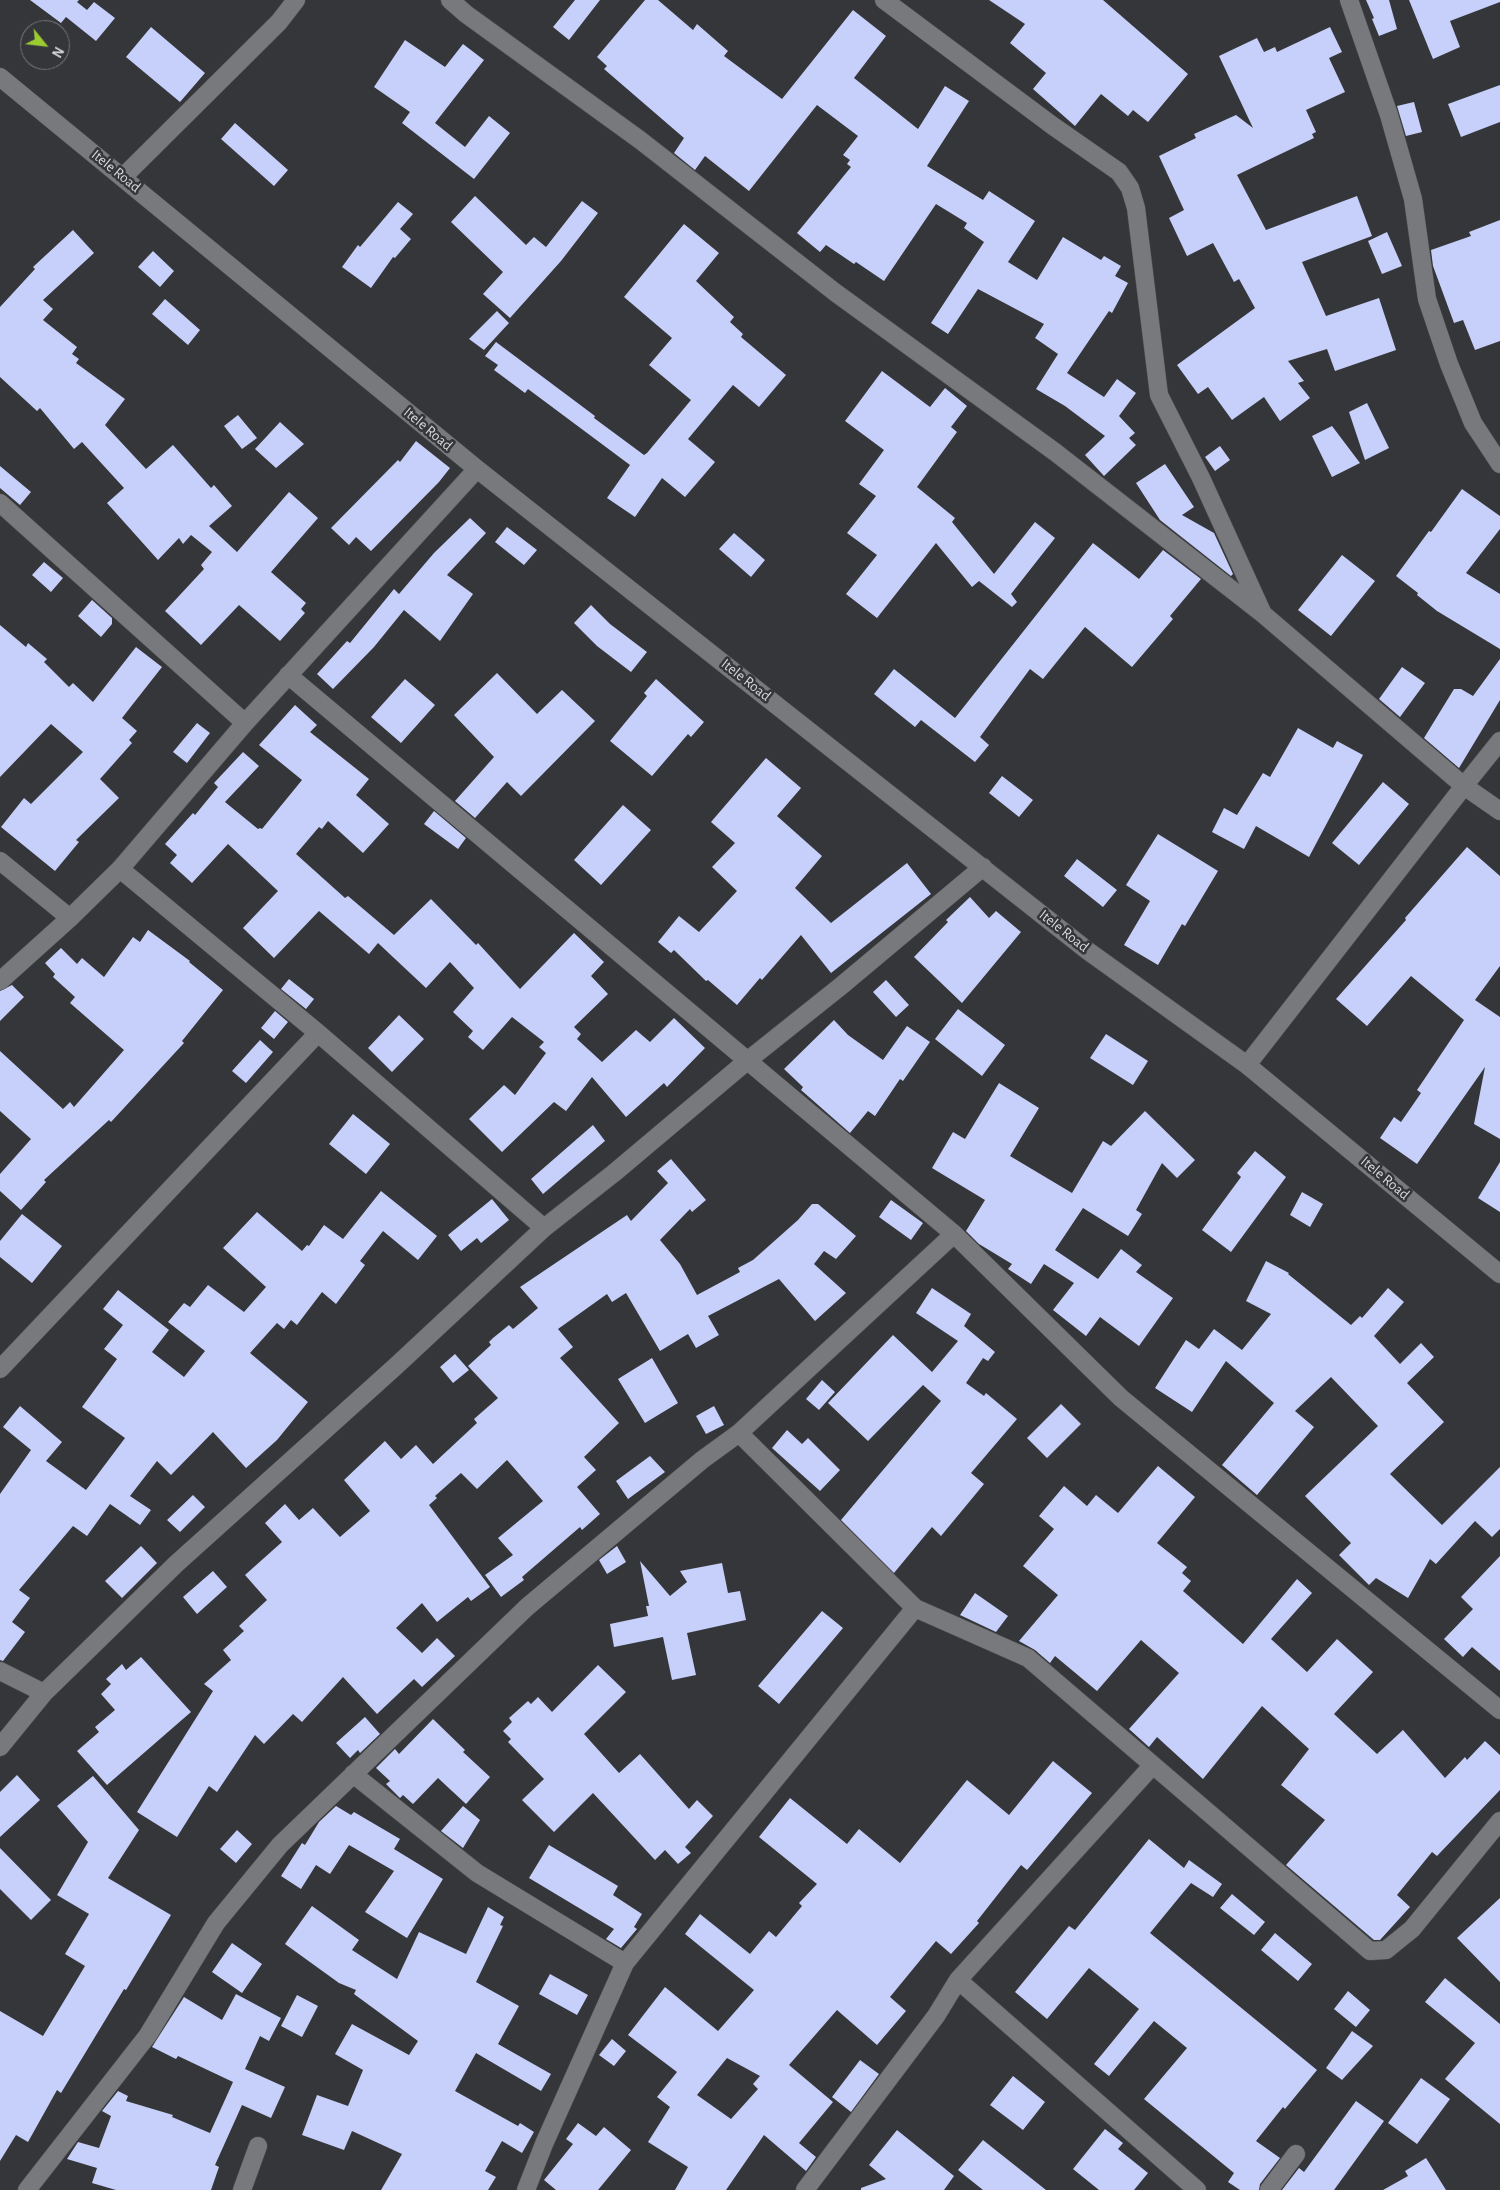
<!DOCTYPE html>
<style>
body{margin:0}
#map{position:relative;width:1500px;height:2190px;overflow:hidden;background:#35363a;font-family:"Alegreya Sans",sans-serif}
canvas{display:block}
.north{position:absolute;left:20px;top:20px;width:50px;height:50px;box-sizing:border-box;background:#35363a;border:1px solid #77777a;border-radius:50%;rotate:119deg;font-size:14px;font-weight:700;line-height:20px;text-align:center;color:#d9d9db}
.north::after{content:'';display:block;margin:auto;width:18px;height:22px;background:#9cca31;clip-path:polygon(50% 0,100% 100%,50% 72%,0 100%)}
</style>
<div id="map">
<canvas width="1500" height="2190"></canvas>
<div class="north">N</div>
</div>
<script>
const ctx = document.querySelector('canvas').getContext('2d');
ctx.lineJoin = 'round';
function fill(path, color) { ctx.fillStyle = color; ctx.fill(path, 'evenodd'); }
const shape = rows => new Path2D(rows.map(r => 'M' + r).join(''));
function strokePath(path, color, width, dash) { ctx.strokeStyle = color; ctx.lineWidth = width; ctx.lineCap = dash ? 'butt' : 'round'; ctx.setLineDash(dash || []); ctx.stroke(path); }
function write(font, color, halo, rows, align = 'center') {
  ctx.font = font + ' "Alegreya Sans",sans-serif'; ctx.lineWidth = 5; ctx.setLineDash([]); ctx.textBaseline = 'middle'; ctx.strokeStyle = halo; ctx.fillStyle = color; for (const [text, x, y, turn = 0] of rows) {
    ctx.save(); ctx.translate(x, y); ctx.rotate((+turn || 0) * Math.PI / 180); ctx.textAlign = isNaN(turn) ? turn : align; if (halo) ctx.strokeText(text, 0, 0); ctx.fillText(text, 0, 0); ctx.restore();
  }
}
fill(shape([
 [30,0,79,0,77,2,87,10,94,2,115,18,96,41,66,17,61,23],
 [575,0,600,0,569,40,553,27],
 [645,0,658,0,693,30,697,24,728,51,724,56,782,99,853,10,886,36,854,78,918,129,945,86,969,101,927,166,983,200,989,191,1035,221,1008,262,1037,280,1063,237,1101,260,1104,256,1121,266,1115,276,1128,283,1112,313,1109,311,1067,373,1104,397,1117,379,1136,393,1119,416,1135,433,1129,438,1136,445,1104,476,1085,455,1105,436,1065,406,1036,389,1058,354,1035,338,1044,324,978,289,948,334,931,323,984,242,964,228,967,223,936,204,884,281,856,262,854,264,826,245,820,252,797,233,851,167,847,164,850,160,843,155,858,136,817,105,749,191,705,156,695,170,674,153,684,138,604,69,607,66,597,57],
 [989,0,1103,0,1188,74,1148,122,1133,110,1128,116,1101,94,1075,126,1033,89,1046,73,1010,43,1025,24],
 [1366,0,1389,0,1397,29,1379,36,1372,19,1374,18],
 [1409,0,1500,0,1500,2,1450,21,1460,47,1433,59],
 [151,27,205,73,180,102,126,57],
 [1330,27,1342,52,1329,58,1345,92,1306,110,1316,132,1312,134,1314,138,1237,175,1266,230,1357,196,1372,236,1302,262,1326,316,1379,298,1396,350,1335,371,1327,349,1288,361,1304,381,1298,383,1310,398,1280,421,1264,397,1232,420,1208,387,1198,394,1177,365,1255,308,1239,279,1234,282,1213,243,1187,256,1169,218,1184,210,1159,156,1196,138,1194,134,1236,115,1253,128,1219,56,1257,38,1264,52,1275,47,1277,52],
 [405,40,445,67,463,44,484,60,435,123,465,147,489,116,510,133,474,179,402,123,410,112,374,87],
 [1500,85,1500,122,1461,137,1448,104],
 [1414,102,1422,132,1406,136,1397,106],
 [235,123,288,170,274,186,221,139],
 [475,196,526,245,534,237,546,247,582,201,598,213,561,261,510,318,483,294,503,272,451,222],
 [398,202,413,214,400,229,411,239,395,258,393,257,371,288,342,267,358,245,360,247],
 [1500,220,1500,341,1475,350,1463,320,1454,323,1433,266,1431,250,1471,236,1469,232],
 [684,224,719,253,696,281,734,317,730,322,743,334,741,337,786,375,759,407,733,385,688,439,715,462,685,497,662,478,635,517,607,498,630,465,528,389,525,393,494,370,498,365,485,356,496,342,595,416,594,418,644,455,647,453,691,400,649,365,672,338,624,297],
 [73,230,94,253,43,300,53,309,43,320,77,347,72,354,79,359,76,363,125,399,105,425,146,469,173,445,211,488,214,485,232,506,209,526,237,552,289,492,318,518,271,572,306,603,301,609,305,613,280,641,239,605,201,645,165,611,204,569,201,565,212,552,191,535,183,544,179,538,158,560,107,503,124,488,82,442,74,449,40,408,37,411,0,377,0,307,35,269,33,267],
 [1387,232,1402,266,1382,274,1368,241],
 [153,251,174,271,160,287,138,267],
 [165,299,200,330,188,345,152,314],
 [497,311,509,323,484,350,469,339],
 [882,371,930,407,945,388,967,406,951,427,957,432,917,487,955,518,952,522,994,574,1035,522,1055,538,1011,594,1017,602,1012,607,979,581,972,587,936,543,877,618,846,594,877,555,847,533,876,496,859,484,884,450,845,421],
 [1367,403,1389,448,1365,460,1349,412],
 [238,415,257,438,242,449,224,426],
 [280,422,304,444,276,468,255,449],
 [1332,426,1360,463,1332,477,1312,436],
 [416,441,450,468,439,482,371,551,356,537,349,545,331,528,398,460,400,462],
 [1220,446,1230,460,1215,471,1205,457],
 [1165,464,1194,507,1182,515,1214,533,1233,574,1231,576,1160,520,1136,483],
 [0,466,31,492,20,505,0,488],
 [1462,489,1500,516,1500,529,1466,573,1500,594,1500,649,1437,611,1417,595,1418,593,1396,576,1429,531,1431,532],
 [470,518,486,533,447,575,473,594,440,641,404,610,374,647,333,689,317,674,347,641,350,643,394,589,399,594,434,553],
 [507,527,537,550,524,565,495,542],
 [734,533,765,560,751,577,719,549],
 [1093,543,1139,579,1163,550,1201,579,1170,616,1173,619,1132,667,1085,627,1043,679,1030,669,980,737,989,745,975,762,921,720,915,727,874,694,894,669,955,718],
 [1342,555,1375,581,1331,636,1298,610],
 [44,562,63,578,51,592,32,575],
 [92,600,112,618,112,624,101,637,78,616],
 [591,605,610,624,647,652,631,672,597,646,574,623],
 [0,625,26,647,28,643,47,659,44,662,69,687,73,683,93,702,136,647,162,667,122,718,137,731,129,740,132,743,100,779,119,798,76,840,79,842,55,871,1,827,24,798,31,804,83,752,51,724,0,777],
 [1500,659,1500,700,1459,768,1424,738,1454,689,1461,689,1473,696],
 [1402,667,1425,683,1400,717,1379,699],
 [497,673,537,714,562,690,595,721,521,796,507,782,475,818,455,801,494,757,454,715],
 [405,679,435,705,401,743,371,717],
 [656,679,704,722,691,737,688,734,652,776,610,741,647,696,644,693],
 [295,705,317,725,310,732,369,779,356,795,389,824,363,853,328,821,322,829,319,827,296,854,345,898,348,896,394,935,431,899,476,945,478,943,520,989,574,933,604,962,591,976,608,994,574,1027,581,1034,577,1039,602,1062,636,1030,650,1042,674,1018,705,1048,667,1087,664,1083,626,1117,592,1077,566,1111,554,1102,502,1152,469,1119,504,1085,515,1095,546,1053,539,1047,544,1042,512,1017,483,1050,468,1037,473,1031,453,1012,474,988,450,962,426,988,378,943,369,954,319,911,274,958,243,928,278,891,228,844,192,883,170,863,177,855,165,844,193,813,195,815,218,787,214,783,243,752,259,766,225,802,258,829,260,828,262,829,302,780,259,745],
 [197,723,210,733,187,763,173,752],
 [1298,728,1333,748,1337,741,1363,755,1309,857,1256,826,1244,849,1212,832,1224,808,1237,815,1263,773,1270,777],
 [766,758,801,788,777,816,822,856,795,888,831,923,907,863,931,894,831,973,801,935,762,980,760,978,737,1005,708,980,706,981,674,950,671,953,658,942,679,916,699,932,737,891,712,867,735,843,711,822],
 [1002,776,1033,800,1019,817,989,793],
 [1383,782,1409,804,1359,865,1332,843],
 [623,805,651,830,601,885,574,860],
 [434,811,466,838,458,849,424,824],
 [1158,834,1218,871,1185,926,1182,924,1158,965,1124,945,1150,901,1126,885],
 [1467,847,1500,876,1500,966,1475,1000,1500,1017,1500,1139,1474,1124,1485,1067,1417,1164,1380,1138,1394,1117,1401,1122,1421,1093,1417,1090,1464,1020,1411,976,1367,1026,1336,999,1406,920,1405,918],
 [1077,859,1117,890,1103,907,1064,876],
 [970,897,989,918,996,911,1021,932,962,1003,914,957,948,922,946,920],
 [148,930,190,961,189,962,223,990,182,1041,184,1043,111,1122,109,1120,44,1180,46,1182,21,1210,0,1191,0,1174,31,1139,0,1111,0,1051,63,1109,70,1102,74,1107,124,1050,70,1003,75,997,53,977,55,974,45,963,61,948,77,964,82,958,104,977,133,937,140,942],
 [289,979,314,999,306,1009,281,989],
 [886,980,909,1005,896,1017,873,992],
 [12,985,24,997,0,1021,0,991],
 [958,1009,1005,1045,982,1076,935,1039],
 [275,1011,288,1022,274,1039,261,1028],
 [399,1015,424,1039,392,1072,368,1048],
 [834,1020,848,1035,883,1060,907,1026,930,1042,903,1081,900,1079,875,1116,868,1111,850,1133,801,1090,803,1087,784,1069],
 [1106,1034,1148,1061,1133,1085,1090,1058],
 [260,1040,273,1052,246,1083,232,1071],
 [999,1083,1039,1108,1010,1156,1072,1193,1103,1141,1111,1146,1145,1111,1195,1160,1177,1178,1162,1163,1136,1210,1142,1214,1128,1236,1083,1208,1055,1250,1098,1279,1121,1249,1142,1265,1136,1272,1173,1298,1139,1346,1100,1317,1086,1336,1053,1310,1074,1283,1044,1264,1031,1284,1008,1269,1012,1264,979,1244,966,1231,985,1200,932,1168,953,1132,965,1139],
 [353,1114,390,1144,366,1174,329,1144],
 [593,1125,605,1141,543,1194,531,1179],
 [1255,1151,1286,1177,1231,1252,1202,1230,1241,1177,1237,1173],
 [671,1159,706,1200,692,1212,690,1209,660,1240,680,1264,697,1295,740,1272,738,1268,753,1260,798,1220,812,1204,818,1204,856,1236,836,1259,824,1251,814,1264,846,1293,815,1321,779,1279,708,1316,719,1335,696,1348,688,1334,660,1351,626,1293,612,1302,607,1294,558,1329,573,1347,560,1358,619,1423,584,1457,596,1470,577,1487,600,1514,582,1530,580,1527,522,1577,524,1580,501,1597,485,1575,513,1555,498,1538,543,1501,507,1460,477,1489,461,1473,435,1496,437,1498,429,1505,490,1587,471,1601,468,1597,437,1622,422,1603,396,1628,422,1653,437,1638,455,1656,422,1687,414,1679,377,1714,343,1677,302,1722,293,1714,264,1744,255,1735,217,1792,209,1786,177,1837,137,1812,213,1691,204,1684,231,1660,223,1650,244,1631,239,1626,267,1600,245,1575,282,1542,265,1523,285,1504,299,1520,313,1508,340,1537,370,1511,344,1480,385,1441,401,1459,416,1445,433,1464,477,1423,474,1419,498,1398,468,1366,491,1345,489,1342,493,1338,509,1325,513,1329,538,1308,520,1287,627,1215,631,1221,668,1183,657,1171],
 [1500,1162,1500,1212,1478,1198],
 [381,1191,437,1236,418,1260,383,1231,360,1261,365,1265,336,1304,322,1292,297,1325,291,1320,284,1329,277,1323,250,1353,308,1402,277,1440,246,1468,213,1432,171,1475,157,1461,130,1496,151,1510,140,1525,110,1504,87,1536,73,1526,19,1590,30,1598,12,1622,25,1632,3,1661,0,1660,0,1494,31,1450,3,1427,20,1406,62,1442,46,1461,86,1490,125,1438,82,1407,117,1359,104,1349,123,1325,103,1309,118,1290,169,1330,152,1352,184,1377,205,1351,168,1322,184,1303,190,1307,208,1285,244,1312,266,1287,223,1248,257,1212,302,1251,307,1245,309,1246,324,1225,343,1239],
 [1302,1192,1323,1204,1310,1227,1290,1215],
 [492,1199,509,1220,481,1243,477,1238,461,1251,448,1235],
 [891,1200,923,1223,911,1240,879,1217],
 [22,1214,62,1246,32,1283,0,1257,0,1241],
 [1266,1261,1289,1273,1288,1274,1351,1325,1360,1316,1362,1318,1388,1288,1404,1302,1374,1336,1400,1364,1421,1343,1434,1357,1407,1383,1444,1422,1390,1474,1442,1525,1500,1467,1500,1529,1492,1537,1475,1521,1436,1564,1430,1559,1408,1598,1376,1578,1369,1585,1339,1555,1351,1543,1305,1496,1378,1426,1331,1377,1295,1411,1314,1427,1257,1495,1222,1465,1274,1403,1226,1361,1192,1412,1155,1388,1186,1340,1199,1349,1214,1329,1242,1350,1271,1314,1246,1301],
 [932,1288,971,1314,964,1326,995,1352,988,1361,983,1358,966,1383,984,1396,986,1393,1017,1419,971,1473,984,1484,941,1536,932,1527,894,1573,841,1520,941,1401,923,1385,868,1441,828,1403,893,1335,932,1372,958,1341,916,1313],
 [455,1354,469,1370,453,1383,440,1367],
 [652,1358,678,1403,645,1423,618,1379],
 [822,1380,835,1392,819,1410,806,1399],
 [1061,1404,1081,1424,1047,1458,1027,1438],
 [714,1406,724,1425,706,1434,696,1416],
 [787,1430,802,1444,808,1438,840,1470,820,1491,772,1448],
 [650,1456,665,1472,628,1499,616,1481],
 [1158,1466,1195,1497,1157,1543,1187,1567,1182,1573,1191,1581,1183,1591,1243,1644,1297,1579,1312,1593,1271,1639,1307,1672,1337,1639,1373,1672,1334,1714,1377,1754,1403,1730,1445,1778,1465,1757,1467,1760,1485,1741,1500,1755,1500,1790,1437,1856,1432,1852,1397,1895,1410,1907,1380,1940,1374,1940,1286,1865,1325,1820,1281,1785,1309,1749,1262,1706,1203,1779,1157,1737,1149,1747,1129,1729,1179,1673,1141,1640,1097,1691,1055,1656,1050,1663,1035,1650,1019,1641,1058,1595,1023,1566,1054,1529,1039,1516,1064,1486,1087,1506,1096,1495,1118,1513],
 [193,1495,205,1507,180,1532,167,1520],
 [141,1546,157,1563,122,1598,105,1581],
 [617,1546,626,1562,607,1574,599,1560],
 [1500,1556,1500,1671,1472,1647,1463,1657,1444,1639,1473,1609,1461,1597],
 [640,1561,670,1596,687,1582,680,1571,722,1563,728,1593,740,1591,746,1620,687,1633,696,1675,672,1680,663,1637,614,1647,610,1624,648,1616,646,1606,649,1606],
 [213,1571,227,1587,197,1614,183,1597],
 [975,1593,1008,1616,996,1632,960,1615],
 [822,1611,843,1628,779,1704,758,1686],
 [141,1657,191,1712,107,1785,77,1751,99,1732,95,1727,115,1710,101,1694,111,1684,106,1679,122,1664,126,1670],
 [598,1665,626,1692,584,1734,619,1773,640,1754,689,1809,697,1800,713,1816,685,1847,691,1853,678,1864,665,1850,655,1860,593,1793,554,1832,522,1800,544,1779,508,1742,511,1739,503,1731,512,1722,509,1718,528,1701,531,1704,538,1697,552,1712],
 [365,1717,380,1734,360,1753,358,1750,350,1758,336,1743],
 [433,1719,465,1750,463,1752,490,1777,466,1804,438,1778,413,1804,403,1795,400,1798,386,1784,390,1781,376,1768,395,1749,399,1754],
 [1053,1761,1092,1793,1027,1870,1021,1865,977,1921,979,1923,951,1954,936,1941,890,1997,906,2011,877,2045,837,2010,789,2065,833,2102,799,2143,816,2157,806,2171,764,2135,726,2190,675,2190,688,2167,648,2142,670,2107,657,2097,677,2072,628,2035,665,1987,718,2031,754,1990,685,1934,700,1914,750,1954,769,1931,776,1937,802,1906,799,1903,817,1884,759,1837,790,1798,847,1844,859,1829,900,1863,967,1780,1009,1815],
 [727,2058,760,2076,753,2084,758,2089,731,2119,697,2095],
 [17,1775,40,1800,0,1837,0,1792],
 [93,1776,139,1830,108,1878,171,1915,126,1990,124,1989,61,2093,57,2090,28,2142,16,2135,0,2161,0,2011,43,2036,85,1966,65,1954,89,1914,57,1895,88,1842,57,1806],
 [336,1806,351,1815,354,1812,400,1839,394,1849,443,1879,407,1938,365,1912,394,1871,349,1845,330,1874,316,1865,301,1889,281,1876,302,1843,305,1845,319,1822],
 [463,1806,480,1820,463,1848,441,1831],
 [237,1830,252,1844,236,1863,220,1849],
 [1149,1839,1184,1868,1189,1860,1222,1884,1213,1897,1191,1883,1150,1933,1317,2070,1285,2109,1283,2107,1256,2141,1280,2158,1260,2184,1259,2190,1240,2190,1228,2182,1234,2173,1144,2099,1187,2048,1154,2021,1109,2076,1094,2064,1139,2009,1089,1968,1047,2019,1015,1992,1069,1926,1075,1930],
 [549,1845,618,1886,613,1895,642,1914,634,1927,637,1929,621,1948,606,1939,614,1929,529,1878],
 [0,1848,51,1900,31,1920,0,1889],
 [1232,1894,1265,1922,1254,1935,1220,1908],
 [1500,1898,1500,1982,1457,1938],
 [312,1906,359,1940,352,1950,397,1979,419,1932,466,1954,488,1907,504,1917,500,1925,503,1926,476,1982,519,2006,498,2044,551,2074,541,2091,476,2053,455,2091,518,2126,520,2123,534,2132,522,2153,502,2141,485,2171,496,2177,488,2190,381,2190,402,2154,352,2131,344,2150,302,2135,317,2095,348,2106,363,2070,335,2054,352,2024,409,2055,418,2041,354,1994,356,1990,339,1983,285,1944],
 [1275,1933,1312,1964,1298,1981,1261,1950],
 [232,1943,262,1964,242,1993,212,1972],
 [550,1974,588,1995,577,2015,539,1994],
 [1445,1978,1500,2024,1500,2124,1445,2079,1475,2043,1425,2002],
 [1348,1991,1370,2010,1356,2027,1334,2009],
 [236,1994,281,2018,269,2041,260,2036,245,2069,285,2087,271,2118,242,2105,215,2165,219,2167,211,2190,116,2190,92,2183,97,2168,67,2159,78,2142,99,2148,111,2116,102,2111,118,2091,128,2096,126,2101,173,2115,172,2117,210,2133,233,2082,178,2056,176,2059,152,2047,184,1997,222,2020],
 [297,1995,318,2006,302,2037,281,2026],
 [1352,2031,1373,2046,1342,2080,1326,2068],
 [612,2039,626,2051,614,2066,599,2055],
 [860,2060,879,2074,851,2112,832,2097],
 [1013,2076,1045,2102,1023,2130,990,2105],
 [1421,2078,1450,2099,1417,2144,1388,2123],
 [1356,2101,1384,2121,1334,2190,1282,2190,1299,2168,1304,2172],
 [578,2123,596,2136,604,2127,631,2150,598,2190,556,2190,544,2180,573,2144,566,2139],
 [1105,2129,1123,2143,1118,2149,1148,2173,1134,2190,1099,2190,1073,2169],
 [897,2130,954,2176,944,2190,861,2190,861,2188,886,2179,869,2165],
 [983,2140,998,2152,1046,2190,983,2190,958,2170],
 [1426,2158,1446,2190,1383,2190,1408,2176,1405,2171]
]), '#c7d0fa');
const minor = shape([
 [450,0,466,14,640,140,836,293,1055,452,1263,614,1464,786,1500,741],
 [884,0,1053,126,1119,172,1130,188,1136,208,1159,395,1201,478,1262,612],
 [1349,0,1389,115,1413,199,1427,299,1449,364,1473,423,1500,464],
 [0,77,477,469,1088,951,1247,1065,1500,1274],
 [123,177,279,22,296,0],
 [0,503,245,723],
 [288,675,954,1234,1121,1398,1500,1710],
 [0,861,70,918],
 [120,869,318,1033,544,1228],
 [0,981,70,918,120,869,245,723,477,469],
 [1247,1065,1464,786,1500,811],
 [0,1369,318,1033],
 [739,1433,915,1608,1028,1658,1370,1951,1386,1950,1412,1929,1500,1821],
 [0,1671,44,1693],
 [0,1747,44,1693,176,1564,396,1366,544,1228,614,1173,747,1061,841,986,983,867],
 [353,1774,477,1873,625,1963],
 [958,1980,1197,2190],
 [27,2190,148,2035,216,1923,280,1845,527,1607,702,1460,739,1433,954,1234],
 [242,2190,258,2146],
 [526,2190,544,2144,625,1963,915,1608],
 [805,2190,936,2016,958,1980,1152,1766],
 [1269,2190,1296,2154]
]);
strokePath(minor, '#525255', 19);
strokePath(minor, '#78797d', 18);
write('15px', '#d9d9db', '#35363a', [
 ["Itele Road",116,171,39],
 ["Itele Road",428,429,40],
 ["Itele Road",746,680,38],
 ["Itele Road",1064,931,38],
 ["Itele Road",1385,1178,40]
]);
</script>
